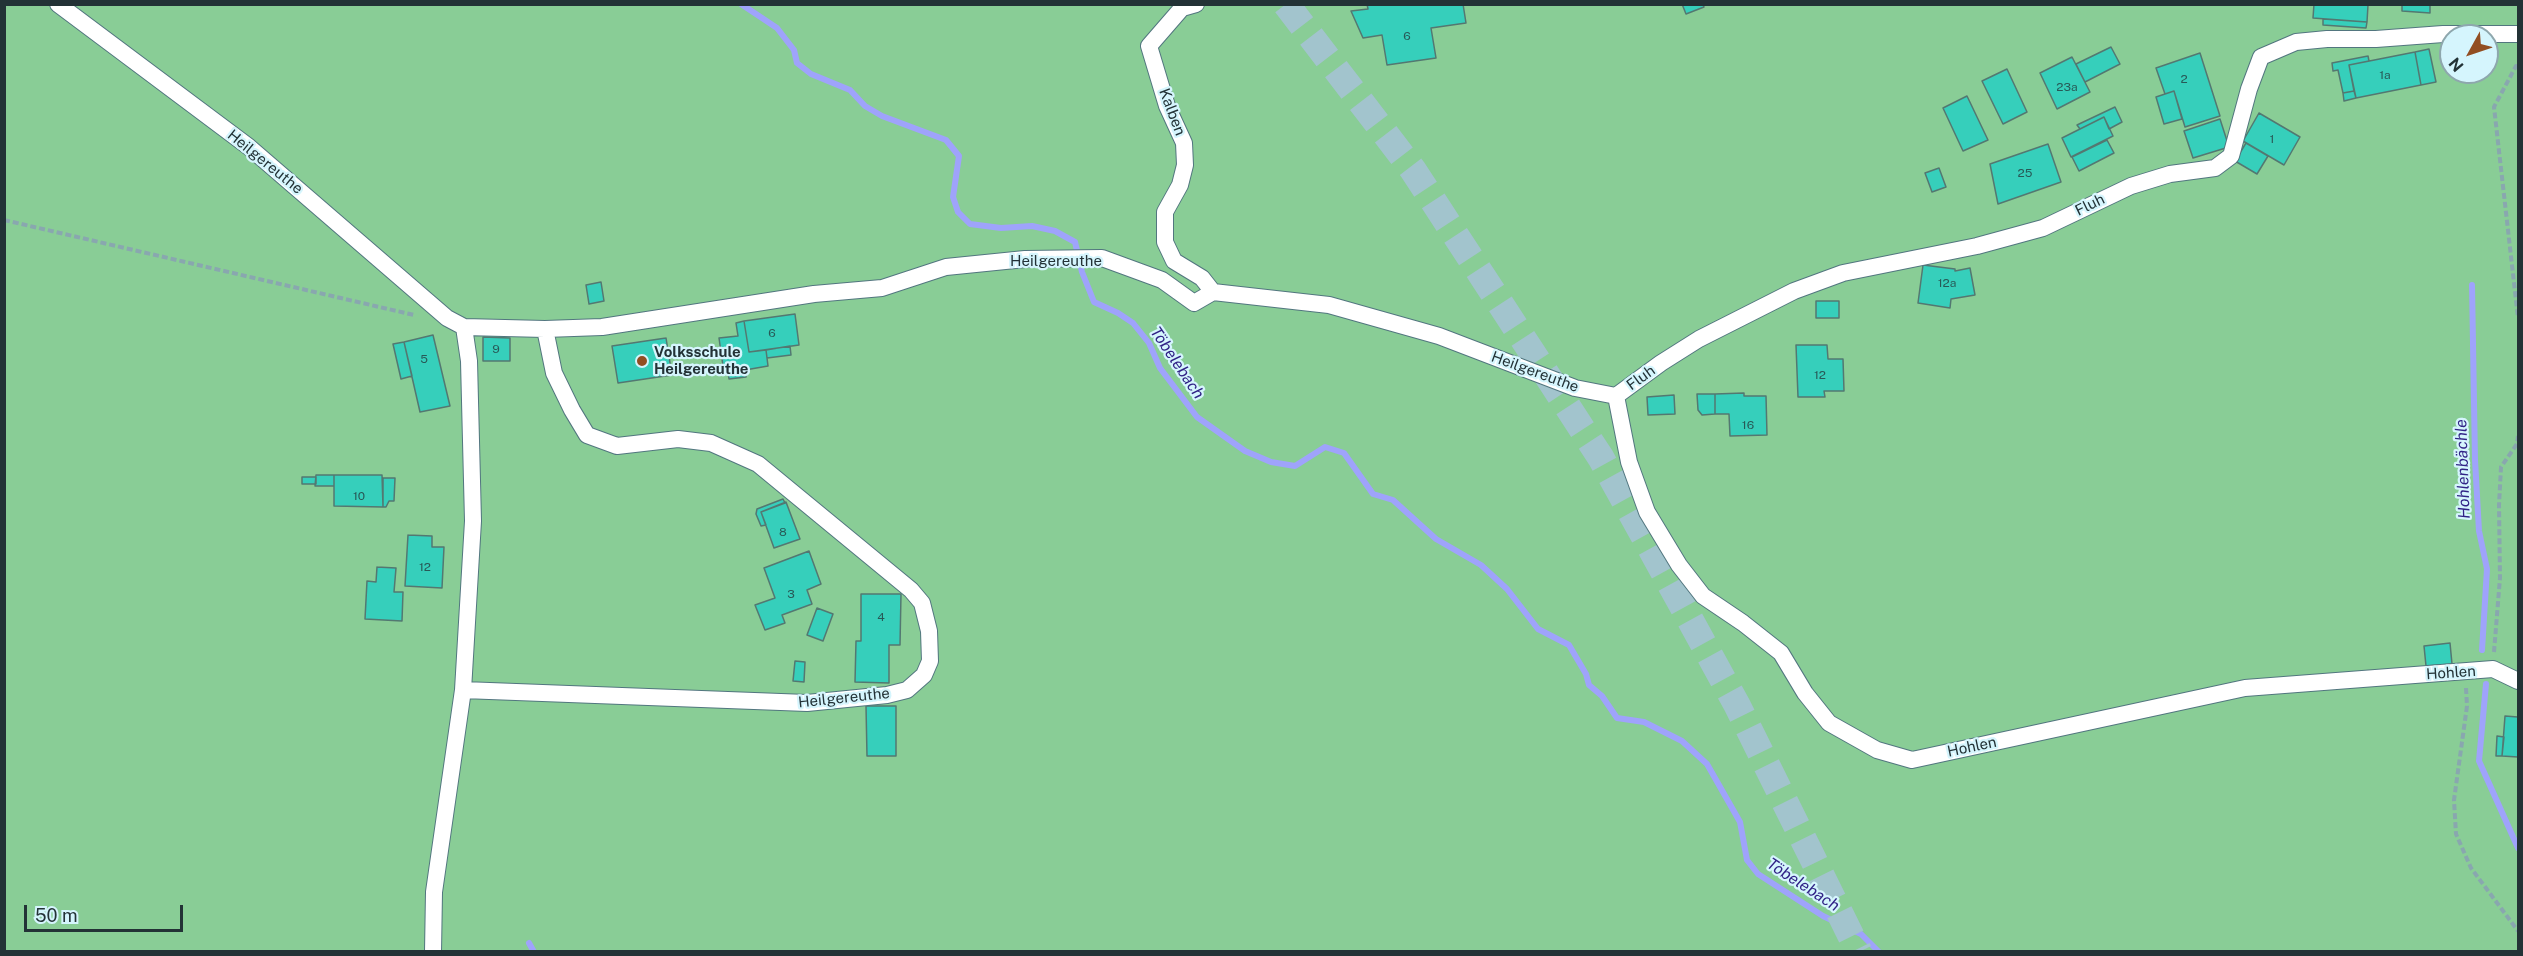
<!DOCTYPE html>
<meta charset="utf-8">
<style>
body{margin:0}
#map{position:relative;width:2523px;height:956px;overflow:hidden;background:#c2e9f3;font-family:"Public Sans",sans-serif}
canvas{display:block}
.frame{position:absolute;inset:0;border:6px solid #233236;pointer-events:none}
.north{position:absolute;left:2439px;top:24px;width:60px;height:60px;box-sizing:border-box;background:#d5f5fd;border:2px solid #8ea7ad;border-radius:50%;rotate:230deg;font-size:16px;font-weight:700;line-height:24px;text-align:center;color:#233236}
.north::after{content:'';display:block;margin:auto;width:21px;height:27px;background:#924e22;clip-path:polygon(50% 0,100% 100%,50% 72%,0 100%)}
.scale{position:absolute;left:24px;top:905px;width:159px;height:27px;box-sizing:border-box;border:3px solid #233236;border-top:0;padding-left:8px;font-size:18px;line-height:21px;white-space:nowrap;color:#233236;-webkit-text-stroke:4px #d5f5fd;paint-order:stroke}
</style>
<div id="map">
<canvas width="2523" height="956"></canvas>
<div class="frame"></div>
<div class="north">N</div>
<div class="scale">50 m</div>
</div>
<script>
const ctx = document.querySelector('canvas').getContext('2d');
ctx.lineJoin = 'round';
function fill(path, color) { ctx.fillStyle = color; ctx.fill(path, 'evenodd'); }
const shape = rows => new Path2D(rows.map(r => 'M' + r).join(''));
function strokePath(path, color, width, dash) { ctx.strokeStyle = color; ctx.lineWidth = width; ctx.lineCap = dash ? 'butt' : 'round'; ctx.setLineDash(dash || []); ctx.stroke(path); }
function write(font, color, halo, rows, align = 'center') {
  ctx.font = font + ' "Public Sans",sans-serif'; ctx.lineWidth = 4.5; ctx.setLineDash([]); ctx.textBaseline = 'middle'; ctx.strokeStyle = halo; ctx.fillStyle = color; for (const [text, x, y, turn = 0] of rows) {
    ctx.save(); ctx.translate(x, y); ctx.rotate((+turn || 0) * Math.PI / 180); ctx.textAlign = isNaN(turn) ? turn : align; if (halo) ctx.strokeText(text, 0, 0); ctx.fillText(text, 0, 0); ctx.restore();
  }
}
fill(shape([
 [5,5,2518,5,2518,951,5,952],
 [2451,36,2487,36,2487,72,2451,72]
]), '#89cd96');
strokePath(shape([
 [741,4,777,28,794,50,797,63,811,74,850,90,865,106,882,116,946,140,959,156,953,197,958,212,970,224,1001,228,1032,226,1055,231,1075,242,1082,272,1094,302,1118,313,1133,323,1149,343,1160,368,1197,417,1245,451,1271,462,1295,466,1325,447,1344,453,1373,494,1393,500,1436,539,1481,565,1507,589,1538,629,1569,645,1586,674,1589,685,1602,696,1617,718,1644,722,1682,741,1707,764,1740,822,1747,860,1758,874,1823,916,1861,934,1879,952],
 [2472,285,2475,460,2479,531,2487,569,2482,650],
 [2486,684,2479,761,2518,848],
 [529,943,534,952]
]), '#9fa3fb', 6);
const building = shape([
 [1367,4,1463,4,1466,23,1431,28,1436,58,1387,65,1382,35,1363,38,1351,11,1368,9,1367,4],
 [1682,4,1703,4,1704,7,1686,14,1682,4],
 [2314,4,2368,5,2367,22,2313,18,2314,4],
 [2402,4,2430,4,2430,13,2402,11,2402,4],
 [2323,19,2367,22,2366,28,2323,25,2323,19],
 [2111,47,2120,64,2085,82,2076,64,2111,47],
 [2429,49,2436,82,2421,85,2415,52,2429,49],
 [2451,49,2451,64,2445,65,2443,50,2451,49],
 [2415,52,2421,85,2356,98,2349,65,2415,52],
 [2200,53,2220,116,2185,127,2174,91,2165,94,2156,68,2200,53],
 [2368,56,2369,61,2349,65,2354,91,2343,93,2338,70,2333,71,2332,63,2368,56],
 [2072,57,2090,92,2057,109,2040,73,2072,57],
 [2007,69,2027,112,2003,124,1982,81,2007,69],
 [2174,91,2182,119,2164,124,2156,97,2174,91],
 [2354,91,2356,98,2344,101,2343,93,2354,91],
 [1967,96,1988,140,1963,151,1943,108,1967,96],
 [2115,107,2122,122,2109,129,2104,117,2080,129,2077,125,2115,107],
 [2259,113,2300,137,2284,165,2243,141,2259,113],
 [2104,117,2113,136,2071,157,2062,138,2104,117],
 [2220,119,2229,147,2193,158,2184,131,2220,119],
 [2107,140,2114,153,2079,171,2072,157,2107,140],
 [2246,143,2268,156,2257,174,2235,161,2246,143],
 [2048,144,2061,182,1998,204,1990,164,2048,144],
 [1939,168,1946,187,1932,192,1925,173,1939,168],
 [1923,265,1955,269,1955,271,1970,268,1975,295,1951,299,1950,308,1918,303,1923,265],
 [601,282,604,301,589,304,586,285,601,282],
 [1816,301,1839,301,1839,318,1816,318,1816,301],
 [795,314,799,345,749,352,744,321,795,314],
 [744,321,749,352,766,350,768,366,745,370,746,377,729,379,728,372,724,373,719,338,738,336,736,323,744,321],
 [433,335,450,406,420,412,404,342,433,335],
 [483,337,510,338,510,361,483,361,483,337],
 [666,338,672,375,618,383,612,346,666,338],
 [404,342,412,376,401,379,393,344,404,342],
 [1796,345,1827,345,1828,359,1843,359,1844,391,1824,391,1825,397,1798,397,1796,345],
 [790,346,791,355,767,358,766,350,790,346],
 [1744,393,1744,396,1766,396,1767,435,1730,436,1729,414,1715,414,1715,394,1744,393],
 [1697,394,1715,394,1715,414,1702,415,1698,410,1697,394],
 [1674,395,1675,414,1648,415,1647,397,1674,395],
 [316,475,334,475,334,486,315,486,316,475],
 [334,475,382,475,383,507,334,506,334,475],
 [302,477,316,477,316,484,302,484,302,477],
 [383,478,395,478,394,501,389,501,386,507,383,507,383,478],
 [783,499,785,503,761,512,766,525,761,526,756,514,757,509,783,499],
 [786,502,800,539,774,548,761,512,786,502],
 [408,535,432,536,432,547,444,547,442,588,405,586,408,535],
 [809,551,821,584,807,590,812,604,782,615,785,623,765,630,755,605,775,598,764,568,809,551],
 [377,567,396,568,394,592,403,592,402,621,365,619,367,581,376,582,377,567],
 [861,594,901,594,900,645,889,645,889,683,855,682,856,641,861,641,861,594],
 [817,608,833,614,823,641,807,635,817,608],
 [2450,643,2452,664,2426,666,2424,646,2450,643],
 [795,661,805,662,804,682,793,681,795,661],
 [866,706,896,706,896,756,867,756,866,706],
 [2505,716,2518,717,2518,757,2502,756,2505,716],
 [2497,736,2504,737,2502,756,2496,756,2497,736]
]);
fill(building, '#36cfbb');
strokePath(building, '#537871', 1.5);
strokePath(shape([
 [1286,4,1413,170,1601,458,1737,705,1859,952]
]), '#a2c4cd', 27, [27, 14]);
const street = shape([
 [58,4,249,147,447,318,464,327,545,329,602,327,814,294,882,288,946,267,1025,259,1102,258,1162,280,1194,303,1213,292,1329,305,1439,336,1575,388,1616,396],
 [1196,4,1182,8,1149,46,1167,106,1184,143,1185,165,1180,185,1165,212,1165,242,1174,261,1202,278,1213,292],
 [1616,396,1629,462,1647,512,1679,565,1703,596,1743,623,1781,653,1805,693,1829,723,1877,750,1912,760,2245,688,2493,669,2518,681],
 [1616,396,1661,363,1699,339,1794,291,1843,273,1977,246,2043,228,2131,186,2170,174,2215,168,2231,156,2249,89,2261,57,2296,42,2327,39,2376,39,2443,34,2518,34],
 [463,690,807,703,887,695,907,690,924,675,930,661,929,631,922,603,911,590,758,464,711,443,678,439,617,446,587,435,572,410,554,373,545,329],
 [433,952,434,892,463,690,473,521,469,361,464,327]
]);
strokePath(street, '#52767f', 18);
strokePath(shape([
 [2518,66,2516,66,2494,107,2518,318],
 [4,220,414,315],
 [2494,652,2500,578,2499,505,2501,467,2517,444,2518,436],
 [2466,688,2467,706,2454,800,2456,834,2471,868,2518,931]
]), '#89a7af', 4, [6, 3]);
strokePath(street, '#fff', 16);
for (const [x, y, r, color] of [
 [642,361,6,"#924e22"]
]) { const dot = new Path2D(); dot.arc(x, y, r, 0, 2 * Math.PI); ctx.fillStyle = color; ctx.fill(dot); strokePath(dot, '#d5f5fd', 2); }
write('12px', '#285957', null, [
 ["6",1407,36],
 ["1a",2385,75],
 ["2",2184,79],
 ["23a",2067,87],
 ["1",2272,139],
 ["25",2025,173],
 ["12a",1947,283],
 ["6",772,333],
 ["9",496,349],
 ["5",424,359],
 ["12",1820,375],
 ["16",1748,425],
 ["10",359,496],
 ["8",783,532],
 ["12",425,567],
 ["3",791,594],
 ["4",881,617]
]);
write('15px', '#233236', '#d5f5fd', [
 ["Kalben",1172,112,69],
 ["Heilgereuthe",265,162,39],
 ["Fluh",2090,205,-26],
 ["Heilgereuthe",1056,261],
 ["Heilgereuthe",1535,372,20],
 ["Fluh",1641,378,-36],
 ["Hohlen",2451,673,-4],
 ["Heilgereuthe",844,698,-6],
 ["Hohlen",1972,747,-12]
]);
write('bold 15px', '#233236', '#d5f5fd', [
 ["Volksschule",654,352],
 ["Heilgereuthe",654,369]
], 'left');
write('italic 16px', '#312386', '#d5f5fd', [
 ["Töbelebach",1177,363,56],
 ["Hohlenbächle",2463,469,-92],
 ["Töbelebach",1803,885,33]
]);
</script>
